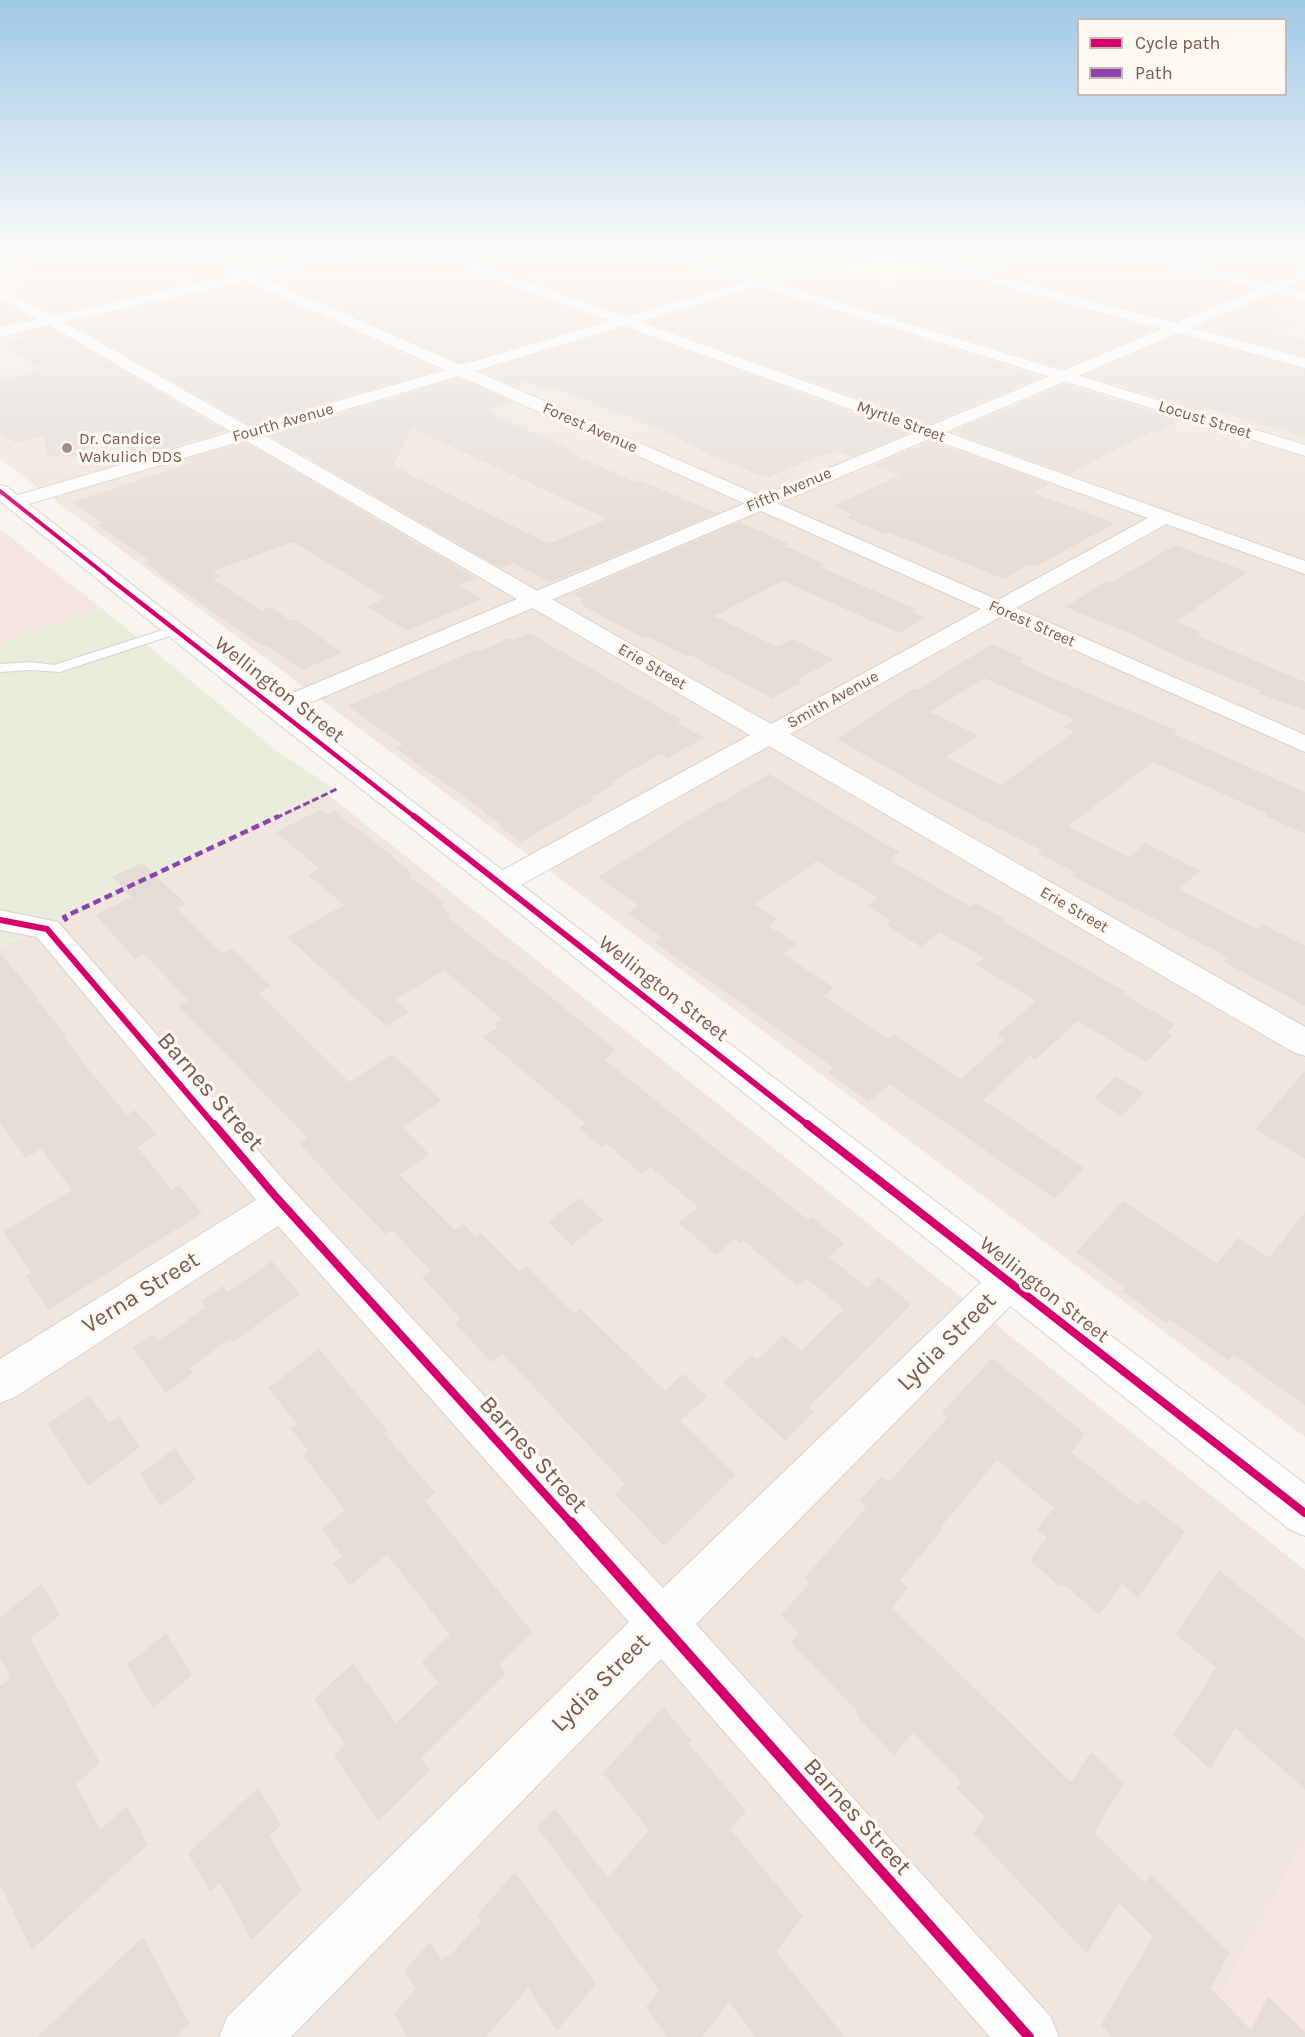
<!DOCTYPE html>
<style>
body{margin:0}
#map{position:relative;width:1305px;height:2037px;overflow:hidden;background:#f8f4ef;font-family:Karla,sans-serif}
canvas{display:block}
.legend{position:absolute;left:1077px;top:18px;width:210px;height:78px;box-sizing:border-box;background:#fef8f2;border:2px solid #c8b8b1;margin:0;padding:8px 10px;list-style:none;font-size:18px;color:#77594f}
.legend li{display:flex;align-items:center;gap:12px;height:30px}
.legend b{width:30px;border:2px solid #c8b8b1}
</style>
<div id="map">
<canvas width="1305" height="2037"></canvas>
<ul class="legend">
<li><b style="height:8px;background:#d6006c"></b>Cycle path</li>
<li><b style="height:8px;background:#8e44ad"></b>Path</li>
</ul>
</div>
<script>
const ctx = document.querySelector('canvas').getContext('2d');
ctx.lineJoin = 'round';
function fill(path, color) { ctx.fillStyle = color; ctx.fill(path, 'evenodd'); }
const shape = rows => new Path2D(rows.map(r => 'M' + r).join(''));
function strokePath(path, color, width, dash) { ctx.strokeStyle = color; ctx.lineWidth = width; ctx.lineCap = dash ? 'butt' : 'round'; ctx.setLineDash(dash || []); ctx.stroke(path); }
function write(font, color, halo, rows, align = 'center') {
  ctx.font = font + ' Karla,sans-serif'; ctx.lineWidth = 6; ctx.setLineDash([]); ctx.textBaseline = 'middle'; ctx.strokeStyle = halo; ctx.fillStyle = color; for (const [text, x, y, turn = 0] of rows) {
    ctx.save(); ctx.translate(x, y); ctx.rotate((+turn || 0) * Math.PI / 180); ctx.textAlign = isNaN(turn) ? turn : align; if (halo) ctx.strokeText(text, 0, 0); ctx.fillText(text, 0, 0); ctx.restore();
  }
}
fill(shape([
 [0,251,674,251,782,284,836,268,886,282,935,268,969,277,1024,257,1036,251,1305,251,1305,1437,0,459],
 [326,793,1305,1570,1305,1839,1197,2037,0,2037,0,947]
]), '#f0e6dd');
fill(shape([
 [0,529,101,608,0,644],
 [1305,1839,1305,2037,1197,2037]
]), '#f5e6e1');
fill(shape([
 [674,251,871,251,884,254,782,284],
 [915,251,1036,251,988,270],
 [101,608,277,751,335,789,0,946,0,644]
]), '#e8eedb');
strokePath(shape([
 [821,251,869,251],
 [911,251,944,251]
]), '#d1e9e8', 4);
fill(shape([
 [59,251,182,251,227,274,53,314,8,289,25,285,2,274,39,266,23,258],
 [205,251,337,251,249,270],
 [409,251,422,251,424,256,603,321,461,363,268,278,345,261,345,266],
 [446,251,618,251,706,277,710,276,734,283,625,315],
 [1065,251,1108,251,1110,256,1251,290,1175,321,999,274],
 [1138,251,1256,251,1301,260,1272,273,1284,276,1271,282],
 [836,268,891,283,930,271,971,282,978,282,1155,329,1062,368,785,284],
 [246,283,438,370,249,425,70,323],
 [756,289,765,290,1042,377,930,424,647,322],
 [1274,295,1295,300,1271,312,1281,314,1276,317,1295,322,1274,332,1305,340,1305,356,1198,327],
 [0,300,32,318,0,325],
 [49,327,226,431,140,457,98,431,81,457,48,456,43,436,16,443,0,433,0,382,44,370,0,344,24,339,17,335],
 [624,328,909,433,851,457,838,451,815,458,767,478,705,453,707,453,668,433,580,398,551,387,545,389,523,380,520,388,482,371],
 [1179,335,1305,370,1305,437,1205,408,1199,410,1085,375],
 [459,378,510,401,484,410,572,450,568,452,635,482,639,480,717,513,551,582,513,563,501,568,268,435],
 [412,428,607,519,549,544,393,466],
 [1065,384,1181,420,1158,432,1152,431,1069,474,952,432],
 [931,441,1050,484,1033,493,1115,523,1035,567,1029,564,1004,579,888,532,885,534,847,518,853,515,833,506,900,475,874,465],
 [245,442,476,578,458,585,482,599,407,631,367,606,386,598,293,542,213,571,220,576,213,579,261,611,271,607,291,621,296,619,342,653,302,670,266,645,262,646,240,631,172,583,146,563,150,561,97,525,103,523,72,502,197,461,183,461],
 [739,522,789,544,784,546,825,564,820,567,916,609,911,612,925,618,899,633,783,581,714,616,777,647,793,639,834,659,797,680,801,682,772,698,690,655,687,656,646,636,643,638,582,605,585,604,580,601,583,599,572,594],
 [1175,545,1248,572,1176,622,1201,632,1196,635,1305,682,1305,710,1258,693,1260,691,1178,657,1127,632,1065,607,1106,581,1111,583],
 [529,633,681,720,677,722,704,738,668,758,661,754,611,782,615,784,590,798,593,800,521,842,499,826,501,824,482,812,484,811,395,748,403,745,348,706,475,650,478,652,509,638,514,640],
 [992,644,1025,659,1020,662,1050,677,1178,731,1174,734,1305,792,1305,834,1265,816,1267,814,1153,762,1068,826,1129,857,1146,843,1200,871,1179,889,1257,929,1262,924,1305,946,1305,1006,1224,962,1227,959,1216,951,1072,876,1076,873,1038,853,1041,850,947,802,837,739,913,689,917,690],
 [984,678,1075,720,1064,727,1074,732,1001,785,946,757,978,735,930,712],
 [769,774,899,852,891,858,893,860,891,861,971,907,976,903,1004,919,1002,921,1126,992,1123,994,1175,1024,1167,1032,1173,1035,1146,1062,1078,1021,1035,1060,1030,1056,983,1100,1084,1168,1055,1199,890,1084,869,1102,829,1073,834,1068,654,942,661,937,627,913,639,906,598,877,720,801,723,802],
 [817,861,878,898,867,906,891,921,886,925,921,947,940,932,984,958,976,964,1036,1001,997,1035,1004,1040,961,1079,894,1034,887,1039,824,996,834,988,783,954,797,944,769,926,778,919,754,904],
 [320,810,326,815,334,811,392,856,412,874,409,876,445,903,440,906,450,914,446,916,501,960,504,959,616,1050,604,1059,742,1170,744,1169,808,1220,811,1217,844,1243,829,1257,867,1288,878,1277,911,1304,809,1407,814,1411,785,1441,723,1382,752,1355,757,1360,783,1335,801,1351,844,1309,806,1278,797,1286,743,1240,739,1244,735,1239,716,1255,679,1223,698,1207,651,1167,642,1174,606,1143,601,1147,579,1128,585,1123,483,1037,498,1027,494,1024,502,1019,444,970,395,1000,409,1013,386,1026,287,937,344,905,308,875,320,869,276,832],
 [142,863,186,904,177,909,223,954,232,949,271,986,259,993,349,1082,392,1054,442,1100,402,1127,429,1154,400,1175,455,1230,463,1224,476,1237,481,1233,520,1272,526,1266,575,1314,581,1309,665,1391,683,1374,707,1397,680,1421,735,1475,664,1546,615,1494,625,1484,502,1353,491,1362,455,1323,460,1318,422,1277,431,1271,392,1230,385,1234,332,1179,300,1144,308,1138,178,1006,188,1000,144,954,135,959,96,915,132,897,112,877],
 [0,953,38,998,36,999,66,1035,64,1037,84,1064,127,1115,135,1110,157,1135,137,1147,172,1190,179,1185,202,1213,49,1310,26,1276,31,1273,3,1232,72,1190,41,1149,26,1158,0,1122],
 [1305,1071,1305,1159,1255,1129],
 [1116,1076,1144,1093,1122,1116,1094,1098],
 [579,1198,603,1220,572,1245,548,1222],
 [1123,1201,1217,1263,1238,1238,1269,1258,1305,1212,1305,1405,1234,1355,1229,1361,1169,1319,1166,1323,1122,1291,1125,1287,1076,1252],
 [272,1261,300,1294,233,1342,230,1339,189,1368,193,1373,166,1393,133,1348,153,1334,158,1341,205,1308,201,1301,223,1286,228,1292],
 [319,1349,387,1430,384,1433,435,1493,425,1501,532,1632,499,1664,506,1673,421,1758,430,1770,378,1821,334,1755,345,1745,314,1699,353,1663,396,1723,438,1683,422,1662,450,1635,387,1554,350,1586,333,1563,342,1556,322,1529,345,1510,303,1455,308,1451,291,1429,297,1424,268,1388],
 [992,1358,1085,1434,1071,1452,1138,1506,1143,1499,1185,1532,1138,1598,1122,1584,1099,1615,1066,1586,1057,1584,1030,1560,1047,1538,1037,1529,1054,1508,997,1460,940,1528,942,1530,900,1580,908,1588,892,1608,1071,1782,1091,1752,1124,1784,1094,1832,1145,1883,1150,1874,1230,1953,1210,1988,1251,2030,1268,1996,1305,2032,1305,2037,1112,2037,1101,2025,1153,1937,1119,1903,1087,1954,973,1833,985,1817,956,1788,961,1781,913,1732,894,1756,856,1715,858,1712,791,1642,799,1633,781,1615,810,1583,805,1577,866,1508,859,1501,882,1476,889,1482,947,1418,942,1413],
 [89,1395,109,1423,119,1416,140,1447,88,1486,48,1424],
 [175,1448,196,1479,161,1506,140,1474],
 [1219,1570,1305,1640,1305,1789,1235,1728,1210,1769,1173,1735,1216,1668,1176,1634],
 [42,1584,60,1615,30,1639,100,1763,76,1784,100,1830,127,1806,148,1844,32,1950,0,1884,0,1686,11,1678,0,1657,0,1617],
 [166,1633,192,1675,153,1708,127,1665],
 [663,1707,692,1741,689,1744,746,1811,730,1829,803,1916,776,1952,845,2037,756,2037,729,2002,702,2037,668,2037,646,2007,659,1990,537,1827,555,1808,608,1878,649,1830,603,1773],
 [258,1788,281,1825,269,1836,302,1890,252,1940,220,1883,210,1892,188,1853],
 [515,1872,596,1984,557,2031,528,1988,486,2037,408,2037,394,2014,416,1989,404,1971,430,1942,442,1960,447,1955,449,1957,481,1921,477,1915],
 [143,1937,189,2023,175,2037,37,2037]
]), '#e5dcd6');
const lane = shape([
 [175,626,179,627,181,630,179,633,60,672,31,670,0,672,0,664,31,662,54,665,175,626]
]);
const street = shape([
 [184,251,200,251,249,272,345,251,366,251,365,254,261,277,461,365,610,321,425,254,424,251,441,251,625,317,745,282,654,254,653,251,671,251,1305,445,1305,456,759,286,640,322,1305,561,1305,574,1166,524,1016,608,1305,735,1305,752,1000,617,790,734,1305,1027,1305,1056,1293,1052,769,746,512,890,502,893,492,890,487,883,492,876,750,735,245,440,22,506,8,506,5,502,8,498,232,432,49,325,0,337,0,327,38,319,0,297,0,287,53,316,234,275,184,251],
 [246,281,445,370,249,427,64,322,246,281],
 [624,326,1148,518,998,600,475,371,624,326],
 [459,376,981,609,771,724,262,434,459,376],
 [1110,251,1130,251,1305,292,1305,300,1111,254,1110,251],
 [1177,324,1305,358,1305,368,1172,331,1170,328,1177,324],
 [0,910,58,922,289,1186,663,1588,994,1270,1008,1264,1022,1270,1028,1282,1022,1294,696,1624,1050,2016,1059,2037,990,2037,661,1659,291,2037,219,2037,228,2016,629,1622,278,1226,15,1397,0,1403,0,1359,256,1200,37,937,0,930,0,910]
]);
const secondary = shape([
 [884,251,903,251,1175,323,1305,270,1305,279,293,710,1305,1484,1305,1536,1289,1529,517,911,266,714,0,501,0,485,7,487,278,699,1162,329,885,254,884,251]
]);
strokePath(lane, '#d8d1cd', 2);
strokePath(street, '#d8d1cd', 2);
strokePath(secondary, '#d8d0cb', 2);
fill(lane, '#fefdfd');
fill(street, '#fefdfd');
fill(secondary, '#fefdfd');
strokePath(shape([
 [276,818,339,788]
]), '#8e44ad', 3, [7, 3]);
strokePath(shape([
 [67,921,64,917,279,816]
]), '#8e44ad', 4.5, [8, 4.5]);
strokePath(shape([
 [0,491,111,579]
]), '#d6006c', 4);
strokePath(shape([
 [109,578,416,818]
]), '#d6006c', 4.5);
strokePath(shape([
 [414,816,809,1126],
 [0,920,47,929,215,1126]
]), '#d6006c', 6);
strokePath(shape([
 [214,1124,276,1197,572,1524],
 [807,1124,1305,1513]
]), '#d6006c', 8);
strokePath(shape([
 [571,1522,1029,2037]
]), '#d6006c', 10);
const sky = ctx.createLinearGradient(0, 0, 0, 536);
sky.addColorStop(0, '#9fc9e8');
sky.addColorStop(0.47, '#fcfaf8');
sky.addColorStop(1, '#fcfaf800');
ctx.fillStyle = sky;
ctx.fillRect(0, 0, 1305, 536);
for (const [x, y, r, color] of [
 [67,448,6,"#a48f87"]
]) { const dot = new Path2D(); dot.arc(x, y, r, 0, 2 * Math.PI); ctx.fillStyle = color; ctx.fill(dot); strokePath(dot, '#fef8f2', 2); }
write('16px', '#77594f', '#fef8f2', [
 ["Locust Street",1205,420,17],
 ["Myrtle Street",901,422,20],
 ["Fourth Avenue",283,423,-16],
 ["Forest Avenue",590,428,24],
 ["Fifth Avenue",789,490,-23],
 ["Forest Street",1032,624,24],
 ["Erie Street",652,667,30],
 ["Smith Avenue",833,700,-29],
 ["Erie Street",1074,910,30]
]);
write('16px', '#77594f', '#fef8f2', [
 ["Dr. Candice",79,439],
 ["Wakulich DDS",79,457]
], 'left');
write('20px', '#77594f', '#fef8f2', [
 ["Wellington Street",279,690,38],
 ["Wellington Street",663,989,38],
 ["Wellington Street",1044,1290,38]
]);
write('24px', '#77594f', '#fef8f2', [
 ["Barnes Street",210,1092,49],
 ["Verna Street",141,1293,-32],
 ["Lydia Street",947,1342,-45],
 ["Barnes Street",533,1455,48],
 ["Lydia Street",601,1683,-45],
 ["Barnes Street",857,1817,48]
]);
</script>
